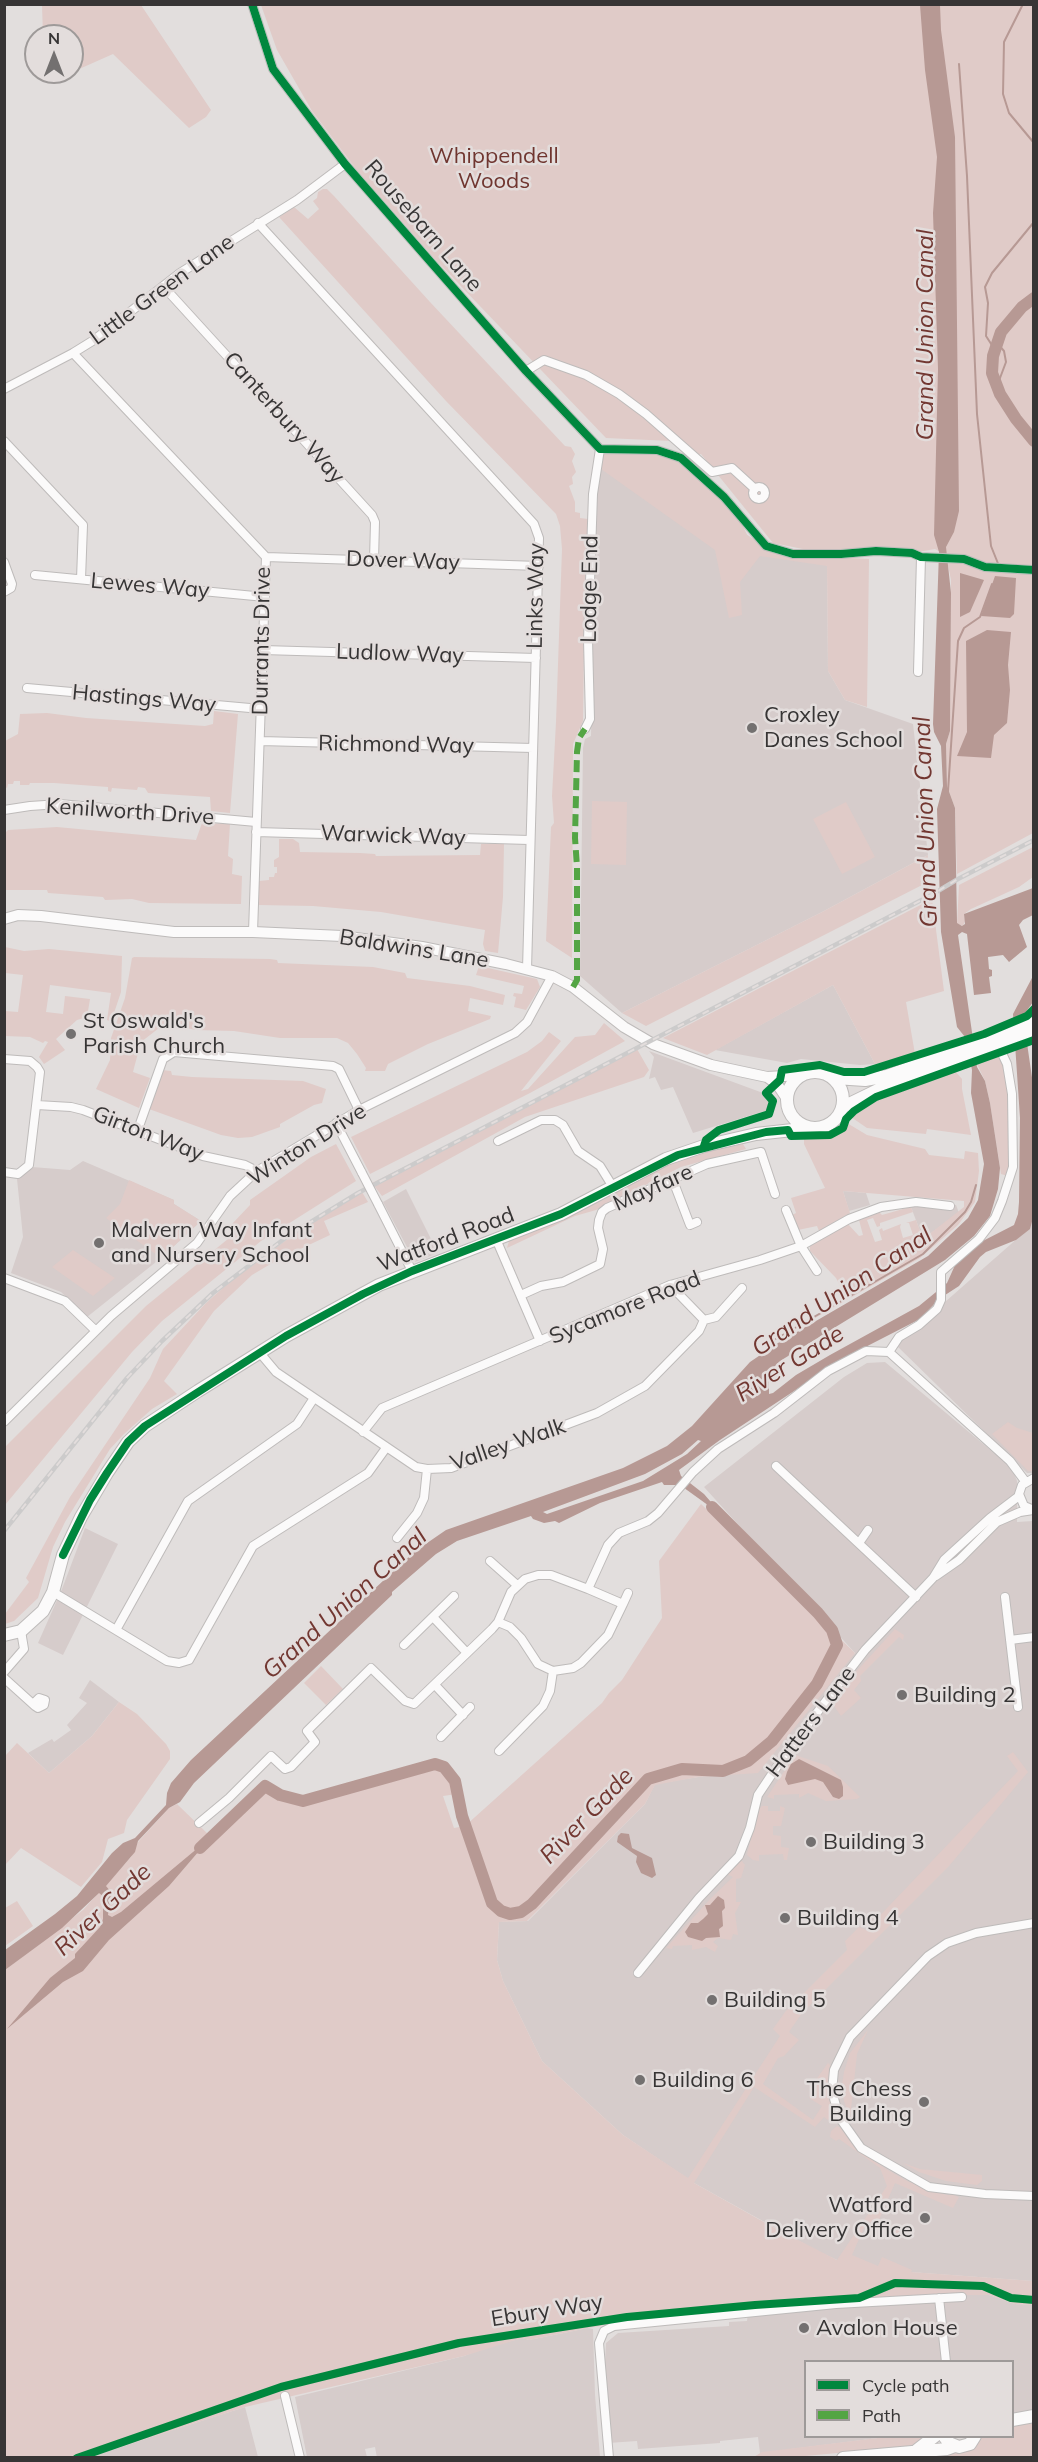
<!DOCTYPE html>
<style>
body{margin:0}
#map{position:relative;width:1038px;height:2462px;overflow:hidden;background:#e2dedd;font-family:Mulish,sans-serif}
canvas{display:block}
.frame{position:absolute;inset:0;border:6px solid #373535;pointer-events:none}
.legend{position:absolute;left:804px;top:2360px;width:210px;height:78px;box-sizing:border-box;background:#e3dddc;border:2px solid #9e9a99;margin:0;padding:8px 10px;list-style:none;font-size:18px;color:#373535}
.legend li{display:flex;align-items:center;gap:12px;height:30px}
.legend b{width:30px;border:2px solid #9e9a99}
.north{position:absolute;left:24px;top:24px;width:60px;height:60px;box-sizing:border-box;background:#e3dddc;border:2px solid #9e9a99;border-radius:50%;rotate:0deg;font-size:16px;font-weight:700;line-height:24px;text-align:center;color:#373535}
.north::after{content:'';display:block;margin:auto;width:21px;height:27px;background:#737070;clip-path:polygon(50% 0,100% 100%,50% 72%,0 100%)}
</style>
<div id="map">
<canvas width="1038" height="2462"></canvas>
<div class="frame"></div>
<ul class="legend">
<li><b style="height:8px;background:#00873e"></b>Cycle path</li>
<li><b style="height:8px;background:#53a544"></b>Path</li>
</ul>
<div class="north">N</div>
</div>
<script>
const ctx = document.querySelector('canvas').getContext('2d');
ctx.lineJoin = 'round';
function fill(path, color) { ctx.fillStyle = color; ctx.fill(path, 'evenodd'); }
const shape = rows => new Path2D(rows.map(r => 'M' + r).join(''));
function strokePath(path, color, width, dash) { ctx.strokeStyle = color; ctx.lineWidth = width; ctx.lineCap = dash ? 'butt' : 'round'; ctx.setLineDash(dash || []); ctx.stroke(path); }
function write(font, color, halo, rows, align = 'center') {
  ctx.font = font + ' Mulish,sans-serif'; ctx.lineWidth = 5; ctx.setLineDash([]); ctx.textBaseline = 'middle'; ctx.strokeStyle = halo; ctx.fillStyle = color; for (const [text, x, y, turn = 0] of rows) {
    ctx.save(); ctx.translate(x, y); ctx.rotate((+turn || 0) * Math.PI / 180); ctx.textAlign = isNaN(turn) ? turn : align; if (halo) ctx.strokeText(text, 0, 0); ctx.fillText(text, 0, 0); ctx.restore();
  }
}
fill(shape([
 [631,445,738,517,747,535,758,542,784,549,817,550,827,566,828,671,845,700,913,724,928,855,824,911,622,1013,580,976,583,748,585,739,591,736,596,492,602,453,618,446],
 [833,985,875,1064,860,1065,801,1059,787,1063,715,1050],
 [649,1051,763,1093,769,1101,768,1110,693,1133,673,1087,661,1090,655,1077,649,1079,654,1057],
 [83,1161,174,1200,174,1204,201,1221,161,1258,87,1317,61,1292,11,1273,23,1237,17,1179,32,1167,70,1170],
 [406,1189,438,1253,415,1262,383,1202],
 [843,1191,866,1193,870,1205,849,1211],
 [917,1205,956,1205,959,1213,923,1239,911,1207],
 [1033,1214,1033,1473,1027,1473,896,1345,1027,1230],
 [885,1362,1012,1468,1017,1481,1017,1522,1033,1521,1033,2281,855,2268,817,2251,694,2183,623,2135,542,2061,503,1981,497,1960,499,1922,528,1921,645,1804,655,1784,698,1777,855,1653,704,1487,844,1377,867,1363],
 [85,1528,118,1544,63,1655,38,1643,62,1589],
 [90,1680,119,1702,92,1736,49,1773,28,1753,52,1739,54,1742,71,1730,67,1725,87,1703,79,1698],
 [939,2295,989,2295,1015,2304,1033,2305,1033,2409,1013,2415,1012,2362,806,2362,806,2436,886,2437,760,2453,758,2437,720,2441,720,2443,638,2449,637,2441,608,2443,604,2383,606,2343,618,2333,729,2326,729,2322,747,2321,749,2306],
 [588,2328,593,2329,595,2395,600,2457,377,2458,375,2447,365,2449,367,2457,307,2457,295,2397,464,2356,484,2348,522,2338,529,2340],
 [245,2407,258,2457,89,2458,151,2437]
]), '#d6cccb');
fill(shape([
 [42,5,141,5,211,110,206,117,189,128,113,54,77,70,72,68,72,36,43,36],
 [261,5,1033,5,1033,833,957,874,955,808,947,786,946,744,950,731,951,580,946,555,935,549,912,553,803,549,773,543,701,454,689,458,671,441,606,438,435,259,356,169,312,111,277,50],
 [323,189,327,189,334,196,430,302,565,446,571,447,575,454,572,461,576,472,572,477,573,484,569,486,575,502,575,512,580,513,580,518,588,519,589,551,586,551,585,576,583,721,573,744,572,958,546,941,551,827,554,823,552,796,556,722,562,549,560,526,556,514,446,401,279,217,294,207,308,219,319,209,313,201,317,198,318,192],
 [631,445,650,447,683,463,698,475,738,517,747,535,758,542,813,556,869,559,867,707,845,700,828,671,827,566,760,556,740,582,742,615,729,618,715,550,601,469,602,453,618,446],
 [214,711,238,714,230,813,211,811,210,797,148,793,145,788,138,787,137,790,112,788,111,792,108,791,108,787,54,783,30,783,29,785,20,785,20,781,14,781,13,784,8,784,7,788,5,787,5,741,18,734,20,714,47,713,86,718,205,726,213,724],
 [592,801,627,802,626,865,591,864],
 [846,802,875,857,842,874,813,819],
 [202,823,230,824,228,856,233,859,232,874,242,876,241,904,149,903,132,899,105,900,103,897,48,893,47,890,5,890,5,833,8,830,57,827,196,840],
 [279,839,293,839,299,843,300,852,360,853,375,854,376,856,480,855,481,844,504,844,503,897,498,953,485,951,483,944,485,930,381,912,313,906,259,905,259,881,269,880,269,877,274,877,275,873,277,873,277,867,274,867,274,860,279,857],
 [1033,847,1033,877,1019,887,971,909,964,914,965,921,963,926,957,924,959,885],
 [928,855,926,883,646,1026,622,1013,824,911],
 [932,899,944,991,906,1002,915,1054,875,1064,833,985,707,1055,663,1038],
 [5,947,24,951,49,949,122,956,121,992,111,1022,107,1020,111,993,50,985,46,1012,63,1014,65,996,90,999,87,1017,77,1020,56,1039,65,1050,44,1064,39,1057,48,1042,45,1041,43,1043,30,1037,5,1036,5,1011,18,1012,23,975,5,973],
 [134,957,270,959,277,960,278,963,373,967,405,973,407,978,470,986,505,995,503,1005,470,998,468,1011,491,1016,490,1019,428,1044,388,1064,385,1071,365,1071,366,1068,357,1054,348,1043,337,1038,280,1038,234,1031,195,1030,179,1026,159,1028,141,1042,134,1068,133,1072,150,1078,139,1108,96,1089,110,1060,111,1038,125,998,132,958],
 [479,966,537,979,540,987,526,1010,514,1007,516,997,513,996,514,993,522,994,524,986,476,975],
 [604,1023,625,1041,530,1093,370,1174,351,1137,527,1052,542,1041,549,1032,561,1041,521,1091,528,1089,575,1037,595,1035],
 [637,1049,649,1070,644,1077,525,1117,382,1196,372,1183],
 [1000,1055,1007,1074,1010,1099,1011,1167,1008,1176,1001,1174,990,1103,985,1081,977,1064],
 [162,1070,171,1071,172,1075,192,1077,303,1081,326,1089,322,1103,314,1105,280,1124,280,1127,252,1137,238,1138,221,1135,149,1109],
 [955,1071,962,1079,962,1089,971,1135,927,1129,926,1134,867,1128,848,1115,866,1103],
 [847,1123,867,1135,925,1149,929,1155,964,1159,965,1151,978,1153,979,1171,975,1202,958,1225,920,1258,775,1341,846,1297,836,1278,810,1251,810,1245,847,1223,859,1236,863,1235,859,1220,878,1211,882,1215,917,1205,911,1207,913,1212,880,1223,880,1226,877,1227,873,1218,867,1220,875,1242,882,1240,879,1230,882,1228,883,1231,901,1224,900,1227,903,1238,913,1235,909,1223,906,1223,916,1220,923,1239,964,1207,964,1201,843,1191,850,1213,819,1231,817,1226,798,1230,792,1215,796,1213,791,1198,825,1188,804,1144,804,1137,833,1137,844,1130],
 [336,1144,356,1181,261,1241,162,1321,132,1352,5,1505,5,1447,146,1306,234,1234,236,1226,232,1224,250,1205,250,1200,311,1157],
 [743,1144,746,1149,681,1167,596,1210,575,1216,507,1248,509,1241,664,1166,713,1149],
 [129,1180,174,1200,174,1204,201,1221,161,1258,106,1218,120,1204],
 [362,1192,368,1202,324,1221,330,1235,279,1259,252,1275,214,1311,164,1381,177,1394,152,1409,124,1434,110,1449,65,1522,53,1547,38,1598,14,1621,5,1624,5,1614,29,1582,26,1578,70,1497,150,1378,163,1349,206,1303,234,1278,311,1222],
 [73,1250,115,1278,93,1296,52,1267],
 [1008,1422,1017,1428,1033,1433,1033,1471,1028,1471,992,1434],
 [701,1504,855,1653,758,1773,698,1777,655,1785,645,1804,527,1921,499,1922,497,1960,503,1981,542,2061,623,2135,688,2178,780,2036,773,2029,785,2012,847,1950,845,1941,859,1927,866,1930,1018,1771,1007,1756,1013,1752,1028,1772,949,1866,802,2013,789,2032,799,2040,784,2056,778,2058,763,2084,813,2120,822,2106,809,2098,814,2090,810,2088,828,2063,832,2067,834,2114,828,2120,824,2117,815,2127,754,2087,694,2183,771,2226,837,2260,887,2186,880,2168,839,2139,836,2141,830,2137,831,2131,837,2126,842,2129,859,2149,886,2169,909,2182,947,2195,952,2194,959,2197,953,2208,895,2183,879,2220,910,2233,907,2238,867,2221,852,2255,878,2266,882,2257,912,2270,911,2272,1033,2281,1033,2305,1015,2304,989,2295,939,2295,706,2308,588,2328,529,2340,522,2338,464,2356,245,2407,89,2457,5,2458,5,1970,83,1910,131,1857,138,1842,169,1808,177,1804,211,1837,265,1786,280,1795,303,1801,435,1764,444,1767,455,1781,457,1794,443,1796,454,1828,465,1826,602,1703,609,1693,622,1680,662,1618,659,1561],
 [895,1629,904,1635,903,1640,899,1637,860,1676,861,1681,854,1690,861,1698,841,1716,832,1703,834,1696],
 [321,1666,343,1689,326,1705,304,1683],
 [119,1702,137,1714,166,1744,170,1751,170,1759,127,1820,124,1833,108,1839,102,1862,81,1887,21,1848,5,1865,5,1756,17,1743,49,1773,92,1736],
 [795,1755,828,1766,860,1797,857,1799,826,1801,808,1793,799,1798,799,1794,774,1795,774,1799,767,1797],
 [762,1806,768,1806,768,1811,780,1811,780,1806,785,1808,781,1826,773,1826,773,1835,781,1836,781,1847,789,1848,787,1860,784,1860,783,1854,759,1855,759,1861,753,1860,747,1855,757,1811],
 [741,1860,745,1865,741,1878,736,1879,736,1902,741,1902,735,1913,738,1935,733,1934,731,1940,718,1938,713,1942,718,1946,715,1952,706,1947,692,1950,692,1945,673,1946,672,1949,666,1948,710,1899,733,1877,727,1874],
 [17,1901,33,1926,5,1946,5,1908],
 [868,2030,857,2054,850,2118,844,2101,842,2085,844,2072,850,2053],
 [903,2163,920,2169,982,2175,982,2181,977,2185,946,2181,919,2172],
 [1028,2423,1033,2424,1033,2457,891,2458,981,2437,1012,2436,1013,2426],
 [886,2437,924,2437,911,2446,795,2457,752,2458,762,2452]
]), '#e0cbc8');
fill(shape([
 [920,5,940,5,941,30,955,137,959,511,954,532,946,547,951,593,950,731,946,744,947,786,955,808,957,923,962,926,965,924,964,914,1033,888,1033,915,1023,920,1019,925,1027,947,1009,962,1003,955,988,957,989,969,992,970,992,976,989,977,991,993,974,995,967,934,962,932,958,935,977,1067,985,1081,990,1103,1000,1168,998,1189,990,1216,974,1236,945,1260,780,1361,769,1372,769,1394,773,1393,796,1375,830,1355,919,1306,947,1283,956,1263,975,1245,1014,1225,1018,1214,1019,1202,1020,1118,1013,1014,1033,976,1033,1002,1023,1016,1034,1091,1034,1214,1030,1229,1016,1240,986,1252,980,1257,959,1286,939,1299,920,1319,844,1358,720,1440,679,1470,681,1476,704,1494,723,1516,680,1485,664,1485,662,1482,600,1503,559,1523,555,1521,544,1523,533,1519,531,1516,457,1541,436,1554,392,1592,392,1595,194,1783,180,1802,169,1808,138,1841,135,1852,106,1886,111,1892,108,1915,112,1917,121,1912,211,1837,169,1886,109,1940,83,1971,63,1982,7,2029,50,1978,75,1958,75,1954,100,1927,103,1919,103,1896,99,1893,62,1928,5,1970,5,1950,55,1914,77,1896,112,1853,123,1843,135,1838,166,1805,167,1793,171,1783,191,1760,414,1552,446,1530,623,1468,667,1446,692,1426,750,1362,778,1343,928,1256,968,1218,978,1200,984,1164,971,1093,972,1070,965,1037,957,1027,941,932,937,809,943,786,941,746,934,732,933,724,939,552,934,535,938,369,933,213,937,157,925,70],
 [698,1440,701,1441,687,1454,643,1481,547,1514,543,1512,645,1474,682,1454],
 [960,573,984,580,970,612,960,617],
 [995,576,1016,578,1014,614,1010,618,981,616],
 [987,630,1011,632,1008,665,1010,690,1007,723,994,735,991,758,957,756,967,732,966,641],
 [799,1759,841,1780,843,1787,843,1796,839,1799,833,1797,823,1782,815,1779,788,1785,785,1779,787,1772,791,1764],
 [621,1833,629,1834,632,1848,652,1858,656,1875,652,1878,641,1873,636,1862,637,1856,617,1842,618,1836],
 [718,1896,724,1900,725,1908,722,1911,723,1926,719,1929,720,1937,706,1938,702,1941,688,1937,685,1932,691,1923,698,1923,703,1919,708,1914,705,1905,710,1905]
]), '#b79994');
strokePath(shape([
 [1023,4,1004,42,1003,94,1009,113,1034,143],
 [959,64,967,176,977,414,991,546,999,566],
 [995,350,986,336,988,303,985,287,992,273,1034,222],
 [997,386,1006,362,1004,351,997,343],
 [948,791,958,641,964,628,980,617,992,584],
 [774,1340,923,1254,965,1212,971,1202,976,1185]
]), '#b79994', 2);
strokePath(shape([
 [1034,298,1022,307,1001,332,993,356,992,373,1000,394,1016,419,1034,441],
 [200,1848,265,1786,280,1795,303,1801,435,1764,444,1767,455,1781,462,1816,492,1903,501,1911,510,1914,521,1912,532,1904,648,1779,682,1769,723,1771,748,1761,772,1741,817,1684,837,1645,832,1630,818,1613,712,1507]
]), '#b79994', 12);
const minor = shape([
 [252,4,273,69,345,164,526,371,600,449],
 [258,223,534,524,539,538,527,969],
 [164,287,372,515,375,522,374,560],
 [73,353,266,557,253,932],
 [526,371,544,360,586,375,619,394,646,414,712,472,732,468,755,489],
 [4,389,73,353,94,340,180,273,297,200,345,164],
 [4,441,83,525,81,579],
 [600,449,657,450,681,458,724,497,766,546,793,554,841,554,876,551,912,553,921,557,964,559,985,567,1032,570],
 '753 493a6 6 0 1 1 12 0a6 6 0 1 1-12 0Z',
 [266,557,539,566],
 [4,562,12,584,11,588,4,592],
 [35,575,265,597],
 [263,650,536,658],
 [918,672,921,557],
 [27,688,261,709],
 [585,729,590,719,588,640,593,494,600,449],
 [260,741,533,748],
 [4,810,30,806,60,804,256,822],
 [256,832,529,840],
 [4,1059,30,1061,37,1067,40,1072,29,1165,18,1174,4,1172],
 [37,1105,71,1107,83,1110,203,1156,245,1165,257,1171],
 [336,1123,362,1173],
 [137,1132,163,1059,174,1052,333,1066,339,1069,359,1110],
 [498,1141,541,1120,555,1120,563,1125,578,1151,600,1166,613,1187],
 [672,1178,690,1225,697,1222],
 [378,1204,412,1271],
 [786,1210,801,1246,817,1271],
 [496,1239,540,1341],
 [4,1278,65,1301,95,1330],
 [670,1285,704,1320],
 [521,1295,541,1286,563,1282,600,1264,603,1249,598,1228,599,1220,602,1212,607,1208,707,1164,761,1152,775,1194],
 [889,1352,899,1337,919,1325,937,1309,941,1300,941,1272,979,1239,995,1218,1002,1201,1013,1167,1012,1094,1007,1064,999,1047],
 [260,1353,276,1372,416,1467,427,1469,451,1468,597,1413,645,1386,699,1331,704,1320,716,1317,742,1288],
 [4,1422,111,1316,197,1243,230,1196,257,1171,359,1110,515,1033,527,1022,552,976],
 [363,1432,382,1408,670,1285,760,1260,801,1246,849,1219,881,1207,916,1202,950,1206],
 [776,1466,916,1597],
 [1034,1478,1022,1485,1019,1494,1024,1506,1034,1510],
 [397,1538,417,1513,424,1498,427,1469],
 [859,1543,868,1530],
 [490,1561,517,1585],
 [936,1576,959,1560,997,1522,1020,1512,1033,1510],
 [53,1592,167,1661,179,1663,189,1660,253,1546,368,1473,386,1448],
 [1005,1597,1018,1707],
 [623,1604,628,1593],
 [433,1617,467,1653],
 [498,1622,510,1627,521,1638,538,1664,553,1671,573,1668,581,1663,608,1635,623,1604,588,1589],
 [116,1630,188,1501,297,1424,314,1398],
 [1010,1640,1034,1637],
 [404,1645,454,1596],
 [4,1672,24,1649,21,1631],
 [4,1678,35,1706,38,1708,44,1705,45,1700,39,1698,33,1704],
 [435,1685,463,1715],
 [441,1737,470,1707],
 [499,1751,543,1706,550,1691,553,1671],
 [199,1823,229,1798,271,1756,285,1769,291,1767,315,1742,307,1731,371,1668,405,1701,414,1704,492,1629,498,1622,511,1592,525,1579,538,1575,551,1575,588,1589,608,1545,619,1533,648,1521,658,1513,693,1472,718,1449,774,1413,828,1371,866,1351,889,1352,1010,1461,1025,1481],
 [1034,1923,976,1933,947,1943,928,1956,850,2037,834,2070,832,2091,839,2117,861,2148,929,2187,985,2194,1034,2196],
 [638,1973,699,1898,739,1856,750,1828,758,1795,786,1753,865,1650,933,1578,944,1560,990,1518,1019,1496],
 [939,2298,946,2362],
 [285,2396,300,2458],
 [609,2458,599,2343,604,2331,614,2326,836,2304,962,2297]
]);
const tertiary = shape([
 [4,919,18,915,41,916,174,932,253,932,342,936,422,947,506,964,552,976,573,987,624,1027,653,1044,711,1065,767,1077,777,1084,787,1099],
 [767,1077,802,1075]
]);
const primary = shape([
 '787 1100a28 28 0 1 1 56 0a28 28 0 1 1-56 0Z',
 [835,1078,865,1080,887,1076,1034,1023],
 [843,1107,880,1089,1034,1035],
 [4,1635,21,1631,43,1611,53,1592,63,1555,81,1517,107,1473,128,1442,145,1426,198,1391,286,1336,379,1285,561,1214,666,1159,704,1146,756,1134,811,1128],
 [1012,2420,1034,2416],
 [944,2436,949,2443,959,2447,970,2444,975,2436],
 [917,2450,935,2436],
 [843,2458,947,2449,955,2446]
]);
strokePath(minor, '#bebbba', 10);
strokePath(tertiary, '#bebbba', 12);
strokePath(primary, '#bebbba', 14);
strokePath(minor, '#fbfafa', 8);
strokePath(tertiary, '#fbfafa', 10);
strokePath(primary, '#fbfafa', 12);
const rail = shape([
 [4,1531,127,1378,162,1341,213,1293,288,1236,358,1193,933,894,958,879,1034,840]
]);
strokePath(rail, '#cccbcb', 4.5);
strokePath(rail, '#e3dddc', 2, [7]);
const minorBridge = shape([
 [362,1173,378,1204]
]);
strokePath(minorBridge, '#bebbba', 10, []);
strokePath(minorBridge, '#fbfafa', 8);
strokePath(shape([
 [573,987,577,980,577,867,575,838,577,752,579,738,585,729]
]), '#53a544', 6, [12, 6]);
strokePath(shape([
 [252,4,273,69,345,164,526,371,600,449,657,450,681,458,724,497,766,546,793,554,841,554,876,551,912,553,921,557,964,559,985,567,1034,570],
 [704,1146,706,1140,719,1130,769,1114,773,1101,766,1093,780,1080,782,1070,820,1065,844,1072,864,1072,984,1034,1027,1016,1034,1009],
 [63,1555,90,1500,107,1473,128,1442,145,1426,286,1336,363,1294,412,1271,561,1214,678,1155,766,1132,788,1130,791,1136,830,1135,843,1128,846,1119,854,1111,876,1097,1034,1040],
 [77,2458,281,2387,459,2343,627,2317,755,2305,859,2298,895,2283,983,2286,1011,2298,1034,2300]
]), '#00873e', 8);
for (const [x, y, r, color] of [
 [752,728,6,"#737070"],
 [71,1034,6,"#737070"],
 [99,1243,6,"#737070"],
 [902,1695,6,"#737070"],
 [811,1842,6,"#737070"],
 [785,1918,6,"#737070"],
 [712,2000,6,"#737070"],
 [640,2080,6,"#737070"],
 [924,2102,6,"#737070"],
 [925,2218,6,"#737070"],
 [804,2328,6,"#737070"]
]) { const dot = new Path2D(); dot.arc(x, y, r, 0, 2 * Math.PI); ctx.fillStyle = color; ctx.fill(dot); strokePath(dot, '#e3dddc', 2); }
write('22px', '#703630', '#e3dddc', [
 ["Whippendell",494,156],
 ["Woods",494,181]
]);
write('22px', '#373535', '#e3dddc', [
 ["Rousebarn Lane",423,226,49],
 ["Little Green Lane",162,290,-36],
 ["Canterbury Way",284,418,48],
 ["Dover Way",403,561,2],
 ["Lewes Way",150,586,5],
 ["Lodge End",590,589,-89],
 ["Links Way",536,596,-89],
 ["Durrants Drive",262,641,-89],
 ["Ludlow Way",400,654,2],
 ["Hastings Way",144,699,5],
 ["Richmond Way",396,745,1],
 ["Kenilworth Drive",130,812,4],
 ["Warwick Way",393,836,2],
 ["Baldwins Lane",414,949,9],
 ["Girton Way",148,1134,21],
 ["Winton Drive",307,1145,-32],
 ["Mayfare",653,1188,-24],
 ["Watford Road",446,1240,-21],
 ["Sycamore Road",625,1308,-22],
 ["Valley Walk",508,1445,-19],
 ["Hatters Lane",811,1722,-53],
 ["Ebury Way",547,2311,-9]
]);
write('22px', '#373535', '#e3dddc', [
 ["Croxley",764,715],
 ["Danes School",764,740],
 ["St Oswald's",83,1021],
 ["Parish Church",83,1046],
 ["Malvern Way Infant",111,1230],
 ["and Nursery School",111,1255],
 ["Building 2",914,1695],
 ["Building 3",823,1842],
 ["Building 4",797,1918],
 ["Building 5",724,2000],
 ["Building 6",652,2080],
 ["The Chess",912,2089,"right"],
 ["Building",912,2114,"right"],
 ["Watford",913,2205,"right"],
 ["Delivery Office",913,2230,"right"],
 ["Avalon House",816,2328]
], 'left');
write('italic 24px', '#723731', '#e3dddc', [
 ["Grand Union Canal",926,335,-90],
 ["Grand Union Canal",926,822,-92],
 ["Grand Union Canal",842,1292,-34],
 ["River Gade",790,1364,-32],
 ["Grand Union Canal",345,1604,-42],
 ["River Gade",587,1816,-46],
 ["River Gade",103,1910,-43]
]);
</script>
